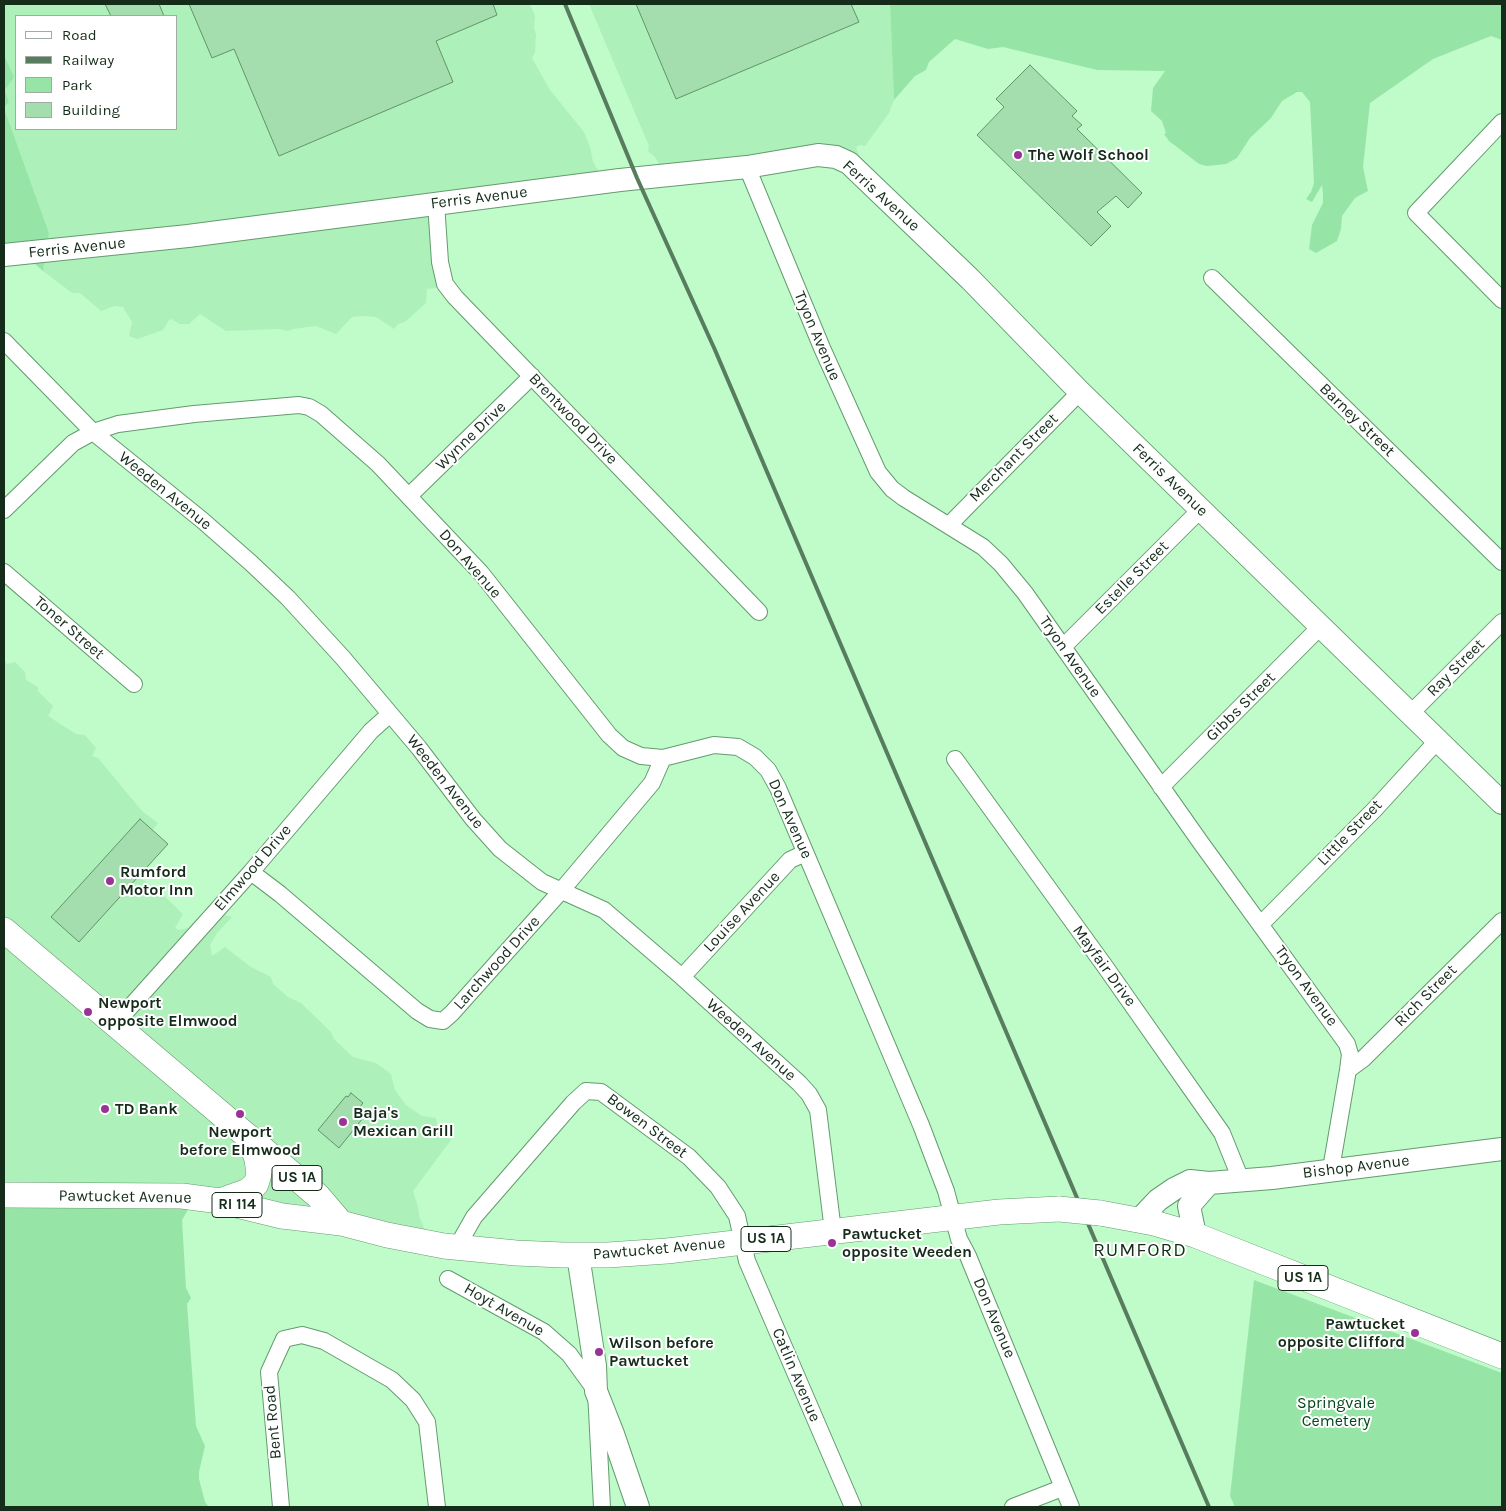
<!DOCTYPE html>
<style>
body{margin:0}
#map{position:relative;width:1506px;height:1511px;overflow:hidden;background:#c0fbca;font-family:Karla,sans-serif}
canvas{display:block}
.frame{position:absolute;inset:0;border:5px solid #152c1a;pointer-events:none}
.legend{position:absolute;left:15px;top:15px;width:162px;height:115px;box-sizing:border-box;background:#fff;border:1px solid #a1aba3;margin:0;padding:6px 9px;list-style:none;font-size:15px;color:#152c1a}
.legend li{display:flex;align-items:center;gap:10px;height:25px}
.legend b{width:25px;border:1px solid #a1aba3}
</style>
<div id="map">
<canvas width="1506" height="1511"></canvas>
<div class="frame"></div>
<ul class="legend">
<li><b style="height:6px;background:#fff"></b>Road</li>
<li><b style="height:6px;background:#577c5e"></b>Railway</li>
<li><b style="height:14px;background:#97e5a6"></b>Park</li>
<li><b style="height:14px;background:#a4deae"></b>Building</li>
</ul>
</div>
<script>
const ctx = document.querySelector('canvas').getContext('2d');
ctx.lineJoin = 'round';
function fill(path, color) { ctx.fillStyle = color; ctx.fill(path, 'evenodd'); }
const shape = rows => new Path2D(rows.map(r => 'M' + r).join(''));
function strokePath(path, color, width, dash) { ctx.strokeStyle = color; ctx.lineWidth = width; ctx.lineCap = dash ? 'butt' : 'round'; ctx.setLineDash(dash || []); ctx.stroke(path); }
function write(font, color, halo, rows, align = 'center') {
  ctx.font = font + ' Karla,sans-serif'; ctx.lineWidth = 4; ctx.setLineDash([]); ctx.textBaseline = 'middle'; ctx.strokeStyle = halo; ctx.fillStyle = color; for (const [text, x, y, turn = 0] of rows) {
    ctx.save(); ctx.translate(x, y); ctx.rotate((+turn || 0) * Math.PI / 180); ctx.textAlign = isNaN(turn) ? turn : align; if (halo) ctx.strokeText(text, 0, 0); ctx.fillText(text, 0, 0); ctx.restore();
  }
}
fill(shape([
 [4,4,530,4,535,16,534,28,536,35,535,52,532,58,550,90,584,132,590,147,593,162,605,182,441,208,448,279,436,288,427,289,426,303,405,322,398,324,394,329,376,317,361,316,352,317,336,334,316,326,293,329,288,331,279,329,226,331,200,314,189,324,180,324,171,319,169,320,163,330,137,339,129,336,132,322,123,307,115,306,101,311,80,293,72,293,43,271,49,233,4,108,9,102,5,90],
 [16,16,176,16,176,129,16,129],
 [589,4,890,4,894,100,889,113,865,146,860,145,856,147,859,156,879,175,879,183,823,163,667,178,655,157,648,151,649,146],
 [4,660,7,664,15,662,25,672,26,680,38,687,38,691,53,706,48,716,76,734,85,735,96,748,92,756,98,758,142,811,158,823,129,862,129,866,142,879,161,893,183,914,175,928,179,930,188,928,213,902,218,913,232,917,217,933,210,945,212,956,225,947,251,967,271,977,273,984,288,997,301,1003,331,1032,334,1039,353,1057,376,1063,391,1074,395,1090,406,1105,422,1116,436,1118,437,1125,451,1140,413,1191,418,1207,419,1216,425,1230,233,1211,4,1196]
]), '#aef0ba');
fill(shape([
 [890,4,1502,4,1502,40,1491,36,1433,59,1370,103,1363,167,1368,191,1355,198,1342,216,1341,229,1337,241,1316,253,1309,249,1312,225,1323,203,1323,195,1322,185,1312,202,1306,199,1311,192,1314,183,1310,102,1302,92,1297,92,1282,101,1271,118,1250,138,1237,158,1226,164,1207,166,1199,164,1169,141,1164,134,1166,133,1162,121,1151,111,1153,88,1165,71,1097,70,1003,47,988,49,955,39,929,62,926,70,915,76,894,100],
 [4,55,14,77,5,90,9,102,4,108,49,233,43,271,35,264,36,256,4,259],
 [4,1196,190,1206,182,1220,186,1288,191,1298,187,1304,196,1426,205,1446,199,1472,199,1479,205,1502,209,1507,4,1507],
 [1254,1280,1502,1373,1502,1507,1235,1507,1230,1496]
]), '#97e5a6');
const building = shape([
 [105,4,159,4,164,16,111,16,105,4],
 [189,4,493,4,497,15,436,41,453,82,279,156,234,49,212,58,189,4],
 [636,4,851,4,859,22,676,99,636,4],
 [1030,65,1077,111,1072,116,1082,125,1077,129,1142,193,1128,208,1116,196,1097,212,1111,226,1091,246,977,135,1004,107,996,99,1030,65],
 [140,819,168,844,79,942,51,917,140,819],
 [351,1093,363,1103,360,1107,367,1113,339,1148,318,1130,346,1096,348,1097,351,1093]
]);
fill(building, '#a4deae');
strokePath(building, '#5f9669', 1);
const street = shape([
 [1502,122,1416,213,1502,300],
 [747,167,822,348,878,472,892,489,904,498,983,547,1001,564,1025,593,1201,843,1347,1044,1350,1054,1348,1070,1331,1169],
 [436,203,440,262,445,284,455,297,759,612],
 [1212,278,1502,562],
 [4,341,93,432,202,520,251,563,288,598,343,658,419,748,473,819,500,849,542,882,604,910,682,977,799,1083,809,1094,818,1110,833,1231],
 [409,496,532,376],
 [4,510,73,443,93,432,118,424,194,414,299,405,309,407,321,414,378,464,481,573,609,735,623,748,641,756,663,758,714,745,738,747,755,757,768,770,778,788,921,1125,946,1191,959,1239,968,1256,1071,1507],
 [949,525,1080,392],
 [4,572,134,684],
 [1063,647,1200,510],
 [1411,713,1502,622],
 [955,759,1104,965,1222,1133,1241,1180],
 [1161,787,1321,626],
 [251,872,280,894,417,1011,430,1019,443,1021,452,1013,561,891,652,783,663,758],
 [1261,924,1375,809,1438,740],
 [682,977,790,860,805,853],
 [115,1024,251,872,371,731,390,714],
 [1348,1070,1363,1059,1502,921],
 [457,1247,474,1217,573,1103,586,1091,601,1092,689,1157,718,1187,737,1216,747,1261,853,1507],
 [448,1279,544,1332,569,1354,596,1391,602,1507],
 [281,1507,269,1372,284,1339,302,1335,324,1341,392,1380,413,1400,427,1422,437,1507],
 [1013,1507,1062,1488]
]);
const secondary = shape([
 [4,255,188,236,620,180,747,167,818,155,836,157,849,163,970,279,1080,392,1502,803],
 [1140,1219,1158,1200,1174,1189,1190,1181,1209,1183,1272,1178,1502,1149],
 [1195,1235,1189,1206,1209,1183],
 [578,1255,595,1366,596,1391,613,1434,638,1507]
]);
const primary = shape([
 [4,930,318,1196,341,1223],
 [4,1195,182,1196,220,1201,282,1216,341,1223,387,1235,444,1246,516,1253,563,1255,608,1255,667,1251,999,1212,1059,1209],
 [220,1201,248,1191,256,1184,259,1174,257,1159,249,1137],
 [1100,1213,1154,1223,1195,1235,1502,1356]
]);
strokePath(street, '#639b6e', 18);
strokePath(secondary, '#639b6e', 24);
strokePath(primary, '#639b6e', 26);
strokePath(street, '#fff', 16);
strokePath(secondary, '#fff', 22);
strokePath(primary, '#fff', 25);
strokePath(shape([
 [565,4,637,178,715,350,1209,1507]
]), '#577c5e', 4);
const primaryBridge = shape([
 [1059,1209,1100,1213]
]);
strokePath(primaryBridge, '#639b6e', 26, []);
strokePath(primaryBridge, '#fff', 25);
for (const [x, y, r, color] of [
 [1018,155,5,"#9a3396"],
 [110,881,5,"#9a3396"],
 [88,1012,5,"#9a3396"],
 [105,1109,5,"#9a3396"],
 [240,1114,5,"#9a3396"],
 [343,1122,5,"#9a3396"],
 [832,1243,5,"#9a3396"],
 [1415,1333,5,"#9a3396"],
 [599,1352,5,"#9a3396"]
]) { const dot = new Path2D(); dot.arc(x, y, r, 0, 2 * Math.PI); ctx.fillStyle = color; ctx.fill(dot); strokePath(dot, '#fff', 2); }
for (const [x, y, w] of [
 [297,1178,50],
 [237,1205,50],
 [766,1239,50],
 [1303,1278,50]
]) { const box = new Path2D(); box.roundRect(x - w / 2, y - 12.5, w, 25, 4); ctx.fillStyle = '#fff'; ctx.fill(box); strokePath(box, '#152c1a', 1); }
write('bold 15px', '#152c1a', null, [
 ["US 1A",297,1178],
 ["RI 114",237,1205],
 ["US 1A",766,1239],
 ["US 1A",1303,1278]
]);
write('bold 16px', '#152c1a', '#fff', [
 ["The Wolf School",1028,155],
 ["Rumford",120,872],
 ["Motor Inn",120,890],
 ["Newport",98,1003],
 ["opposite Elmwood",98,1021],
 ["TD Bank",115,1109],
 ["Baja's",353,1113],
 ["Mexican Grill",353,1131],
 ["Newport",240,1132,"center"],
 ["before Elmwood",240,1150,"center"],
 ["Pawtucket",842,1234],
 ["opposite Weeden",842,1252],
 ["Pawtucket",1405,1324,"right"],
 ["opposite Clifford",1405,1342,"right"],
 ["Wilson before",609,1343],
 ["Pawtucket",609,1361]
], 'left');
write('16px', '#152c1a', '#fff', [
 ["Ferris Avenue",881,196,42],
 ["Ferris Avenue",479,198,-7],
 ["Ferris Avenue",77,248,-6],
 ["Tryon Avenue",817,336,67],
 ["Brentwood Drive",573,419,46],
 ["Barney Street",1357,420,44],
 ["Wynne Drive",471,436,-44],
 ["Merchant Street",1014,458,-45],
 ["Ferris Avenue",1170,480,44],
 ["Weeden Avenue",165,491,39],
 ["Don Avenue",470,564,49],
 ["Estelle Street",1132,578,-45],
 ["Toner Street",69,628,41],
 ["Tryon Avenue",1070,657,55],
 ["Ray Street",1456,668,-45],
 ["Gibbs Street",1241,707,-45],
 ["Weeden Avenue",445,782,52],
 ["Don Avenue",790,819,66],
 ["Little Street",1350,833,-46],
 ["Elmwood Drive",253,868,-49],
 ["Louise Avenue",742,912,-47],
 ["Larchwood Drive",497,963,-48],
 ["Mayfair Drive",1104,966,54],
 ["Tryon Avenue",1306,986,54],
 ["Rich Street",1426,996,-45],
 ["Weeden Avenue",751,1040,42],
 ["Bowen Street",647,1126,37],
 ["Bishop Avenue",1356,1167,-7],
 ["Pawtucket Avenue",125,1197,1],
 ["Pawtucket Avenue",659,1249,-5],
 ["Hoyt Avenue",504,1310,30],
 ["Don Avenue",994,1318,67],
 ["Catlin Avenue",796,1375,67],
 ["Bent Road",273,1422,-95]
]);
write('16px', '#02471c', '#fff', [
 ["Springvale",1336,1403],
 ["Cemetery",1336,1421]
]);
ctx.letterSpacing = '1px';
write('19px', '#152c1a', '#fff', [
 ["RUMFORD",1140,1251]
]);
ctx.letterSpacing = '0px';
</script>
